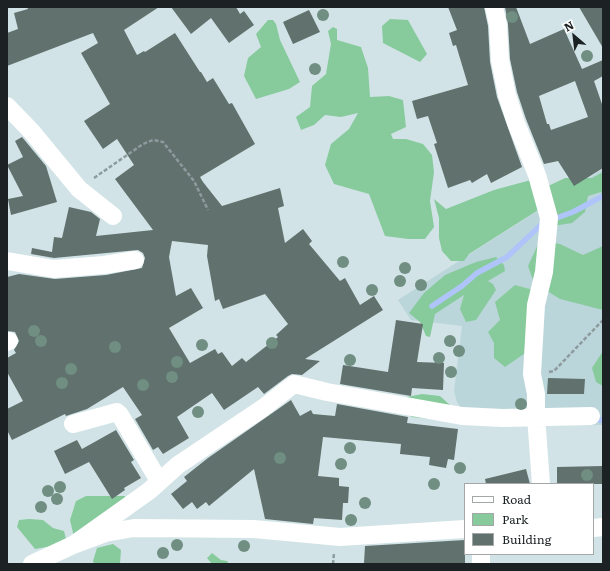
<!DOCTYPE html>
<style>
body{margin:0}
#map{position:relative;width:610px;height:571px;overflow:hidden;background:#d1e3e6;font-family:Literata,serif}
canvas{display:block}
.frame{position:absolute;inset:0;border:8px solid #1c2224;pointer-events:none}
.legend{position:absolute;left:464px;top:483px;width:130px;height:72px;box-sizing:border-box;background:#fff;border:1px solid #a4a7a7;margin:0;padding:5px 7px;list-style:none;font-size:12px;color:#1c2224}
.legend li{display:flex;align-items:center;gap:8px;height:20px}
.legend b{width:20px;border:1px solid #a4a7a7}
.north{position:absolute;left:554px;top:16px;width:40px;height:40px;-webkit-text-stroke:3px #fff;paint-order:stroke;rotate:332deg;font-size:11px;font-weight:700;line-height:16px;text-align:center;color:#1c2224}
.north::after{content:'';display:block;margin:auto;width:14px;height:18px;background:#1c2224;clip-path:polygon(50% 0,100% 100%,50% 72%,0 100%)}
</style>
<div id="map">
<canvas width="610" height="571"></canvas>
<div class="frame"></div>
<ul class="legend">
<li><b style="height:5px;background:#fff"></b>Road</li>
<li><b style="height:11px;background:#87cb9d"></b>Park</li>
<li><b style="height:11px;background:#61716d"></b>Building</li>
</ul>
<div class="north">N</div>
</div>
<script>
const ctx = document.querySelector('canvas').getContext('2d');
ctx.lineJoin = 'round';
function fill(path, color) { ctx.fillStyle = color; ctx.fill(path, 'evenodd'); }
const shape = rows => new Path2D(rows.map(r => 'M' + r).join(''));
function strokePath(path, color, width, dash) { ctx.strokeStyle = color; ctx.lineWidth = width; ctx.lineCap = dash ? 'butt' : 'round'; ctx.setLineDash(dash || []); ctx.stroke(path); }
fill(shape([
 [603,169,603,425,520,424,463,411,457,402,454,391,462,326,411,320,398,300]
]), '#bbd6da');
fill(shape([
 [390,19,408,20,427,54,420,62,383,43,382,26],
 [268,20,273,20,276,24,280,40,300,82,289,89,256,99,244,76,248,58,261,47,256,34],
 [333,27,337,29,337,40,361,47,368,68,370,97,389,96,403,100,406,127,391,134,393,139,406,139,423,144,432,155,434,172,430,201,434,227,425,239,408,239,385,236,369,194,334,184,325,165,331,144,349,129,358,113,341,117,325,115,314,125,301,130,296,117,310,107,312,86,326,74,331,44,328,31],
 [603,172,603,211,601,192,588,196,585,212,572,223,553,226,543,207,469,254,464,261,451,261,442,251,439,238,439,218,434,199,446,209,494,190,542,177,546,187,565,178,592,178],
 [540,240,560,244,583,255,603,246,603,310,560,299,534,283,528,266],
 [496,257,504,265,505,271,488,281,493,284,496,290,476,320,466,322,460,309,464,295,435,314,430,337,426,336,420,322,409,313,424,293,445,275,476,262],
 [515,285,533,290,528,351,505,367,494,358,494,343,488,332,500,320,495,302],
 [603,351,603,386,596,382,592,368],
 [422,394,440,396,450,405,438,420,412,417,403,410,407,397],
 [86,496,125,496,125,504,74,537,70,520,76,501],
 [29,519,43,520,53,528,64,531,66,539,52,546,35,549,17,527,19,520],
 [113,544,121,550,120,564,94,564,93,561,97,548],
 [212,553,221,560,227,561,229,564,212,564,207,558]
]), '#87cb9d');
strokePath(shape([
 [551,220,573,212,603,196],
 [432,306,462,286,477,273,507,257,543,223],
 [592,420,603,420]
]), '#afc5f9', 5.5);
fill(shape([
 [27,7,159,7,124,30,137,55,144,51,145,52,175,33,200,72,201,72,207,82,213,78,229,104,232,103,255,144,200,177,203,182,222,206,280,188,284,206,278,208,285,243,303,229,312,241,309,244,340,281,345,278,360,305,374,296,383,310,305,359,320,361,302,375,292,374,288,376,264,394,258,387,224,410,212,393,177,417,189,438,163,454,158,447,153,450,135,419,142,415,123,387,87,409,66,416,65,414,12,440,7,430,7,409,23,401,7,372,7,358,16,353,14,350,19,341,15,332,7,331,7,277,19,274,55,279,106,275,142,268,145,258,143,253,138,250,54,258,31,254,32,248,52,252,54,237,62,238,69,207,91,212,100,219,96,236,153,230,115,179,134,165,117,139,103,149,84,121,110,104,81,53,98,43,93,33,7,66,7,33,18,29,14,13,28,9],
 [172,241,208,245,207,256,215,301,219,299,223,309,265,294,288,324,276,335,278,337,246,362,242,358,232,366,222,352,218,354,215,349,190,363,169,328,203,308,191,288,176,296,169,257],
 [171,7,236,7,240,14,244,11,254,25,229,43,211,18,191,34],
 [448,7,484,7,488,26,490,62,497,97,522,167,491,183,487,174,472,183,470,180,448,188,434,144,437,143,428,116,417,119,412,101,468,85,456,45,453,46,449,33,457,30],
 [505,7,516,7,530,44,564,29,582,69,603,60,603,76,594,81,603,107,603,168,574,186,558,161,544,164,526,119,517,92,510,59,508,24],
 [575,81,588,117,551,130,549,124,547,124,539,96],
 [579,7,603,7,603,48],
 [309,10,320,32,293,44,283,22],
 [22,137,46,166,57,202,11,215,8,199,23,196,7,165,23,157,15,141],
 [396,320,423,324,417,362,444,363,443,390,412,388,411,396,340,384,343,365,388,372],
 [548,378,585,379,584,394,547,394],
 [291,400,300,416,311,410,313,414,335,416,337,404,408,417,407,423,458,429,454,460,448,459,446,468,429,465,430,457,400,454,401,444,323,437,318,476,339,478,339,486,349,487,348,503,343,503,342,520,314,518,313,524,265,519,254,469,209,506,206,502,197,509,192,502,183,509,171,494,187,481,184,477,208,458],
 [116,430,134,460,131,462,141,478,124,488,125,490,112,499,89,462,65,474,54,451,77,440,82,449],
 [603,466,603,484,557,484,557,467],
 [526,469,530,484,486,484,485,479],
 [465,540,465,564,364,563,365,546]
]), '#61716d');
strokePath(shape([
 [94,178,143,144,153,140,163,142,194,181,208,210],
 [549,372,554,371,603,320],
 [333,564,334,553]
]), '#8e9b9e', 2.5, [4, 2]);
strokePath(shape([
 [494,7,498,25,500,60,507,95,516,123,537,175,549,218,544,272,536,305,532,374,536,394,536,416,541,484],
 [7,106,32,132,79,189,113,216],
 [7,261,54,269,104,265,135,260],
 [7,342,9,341],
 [73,424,117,412,120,415,159,481],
 [593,528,603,527],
 [73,545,149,491,178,465,263,408,294,384,327,392,462,416,503,418,591,416],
 [481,554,481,564],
 [32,564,73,545,105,533,134,528,254,529,340,537,465,529]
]), '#fff', 18);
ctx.fillStyle = '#708e82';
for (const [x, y] of [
 [323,15],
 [512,17],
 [587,56],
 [315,69],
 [343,262],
 [405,268],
 [400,281],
 [421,285],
 [372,290],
 [34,331],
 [41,341],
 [450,341],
 [272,343],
 [202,345],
 [115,347],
 [459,351],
 [439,358],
 [350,360],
 [177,362],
 [71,369],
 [451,372],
 [172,377],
 [62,383],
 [143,385],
 [521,404],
 [198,412],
 [350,448],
 [280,458],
 [341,464],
 [460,468],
 [587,475],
 [434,484],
 [60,487],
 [48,491],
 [57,499],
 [365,503],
 [41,507],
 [351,520],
 [177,545],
 [244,546],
 [163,553]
]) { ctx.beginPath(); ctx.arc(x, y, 6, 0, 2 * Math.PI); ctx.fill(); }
</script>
